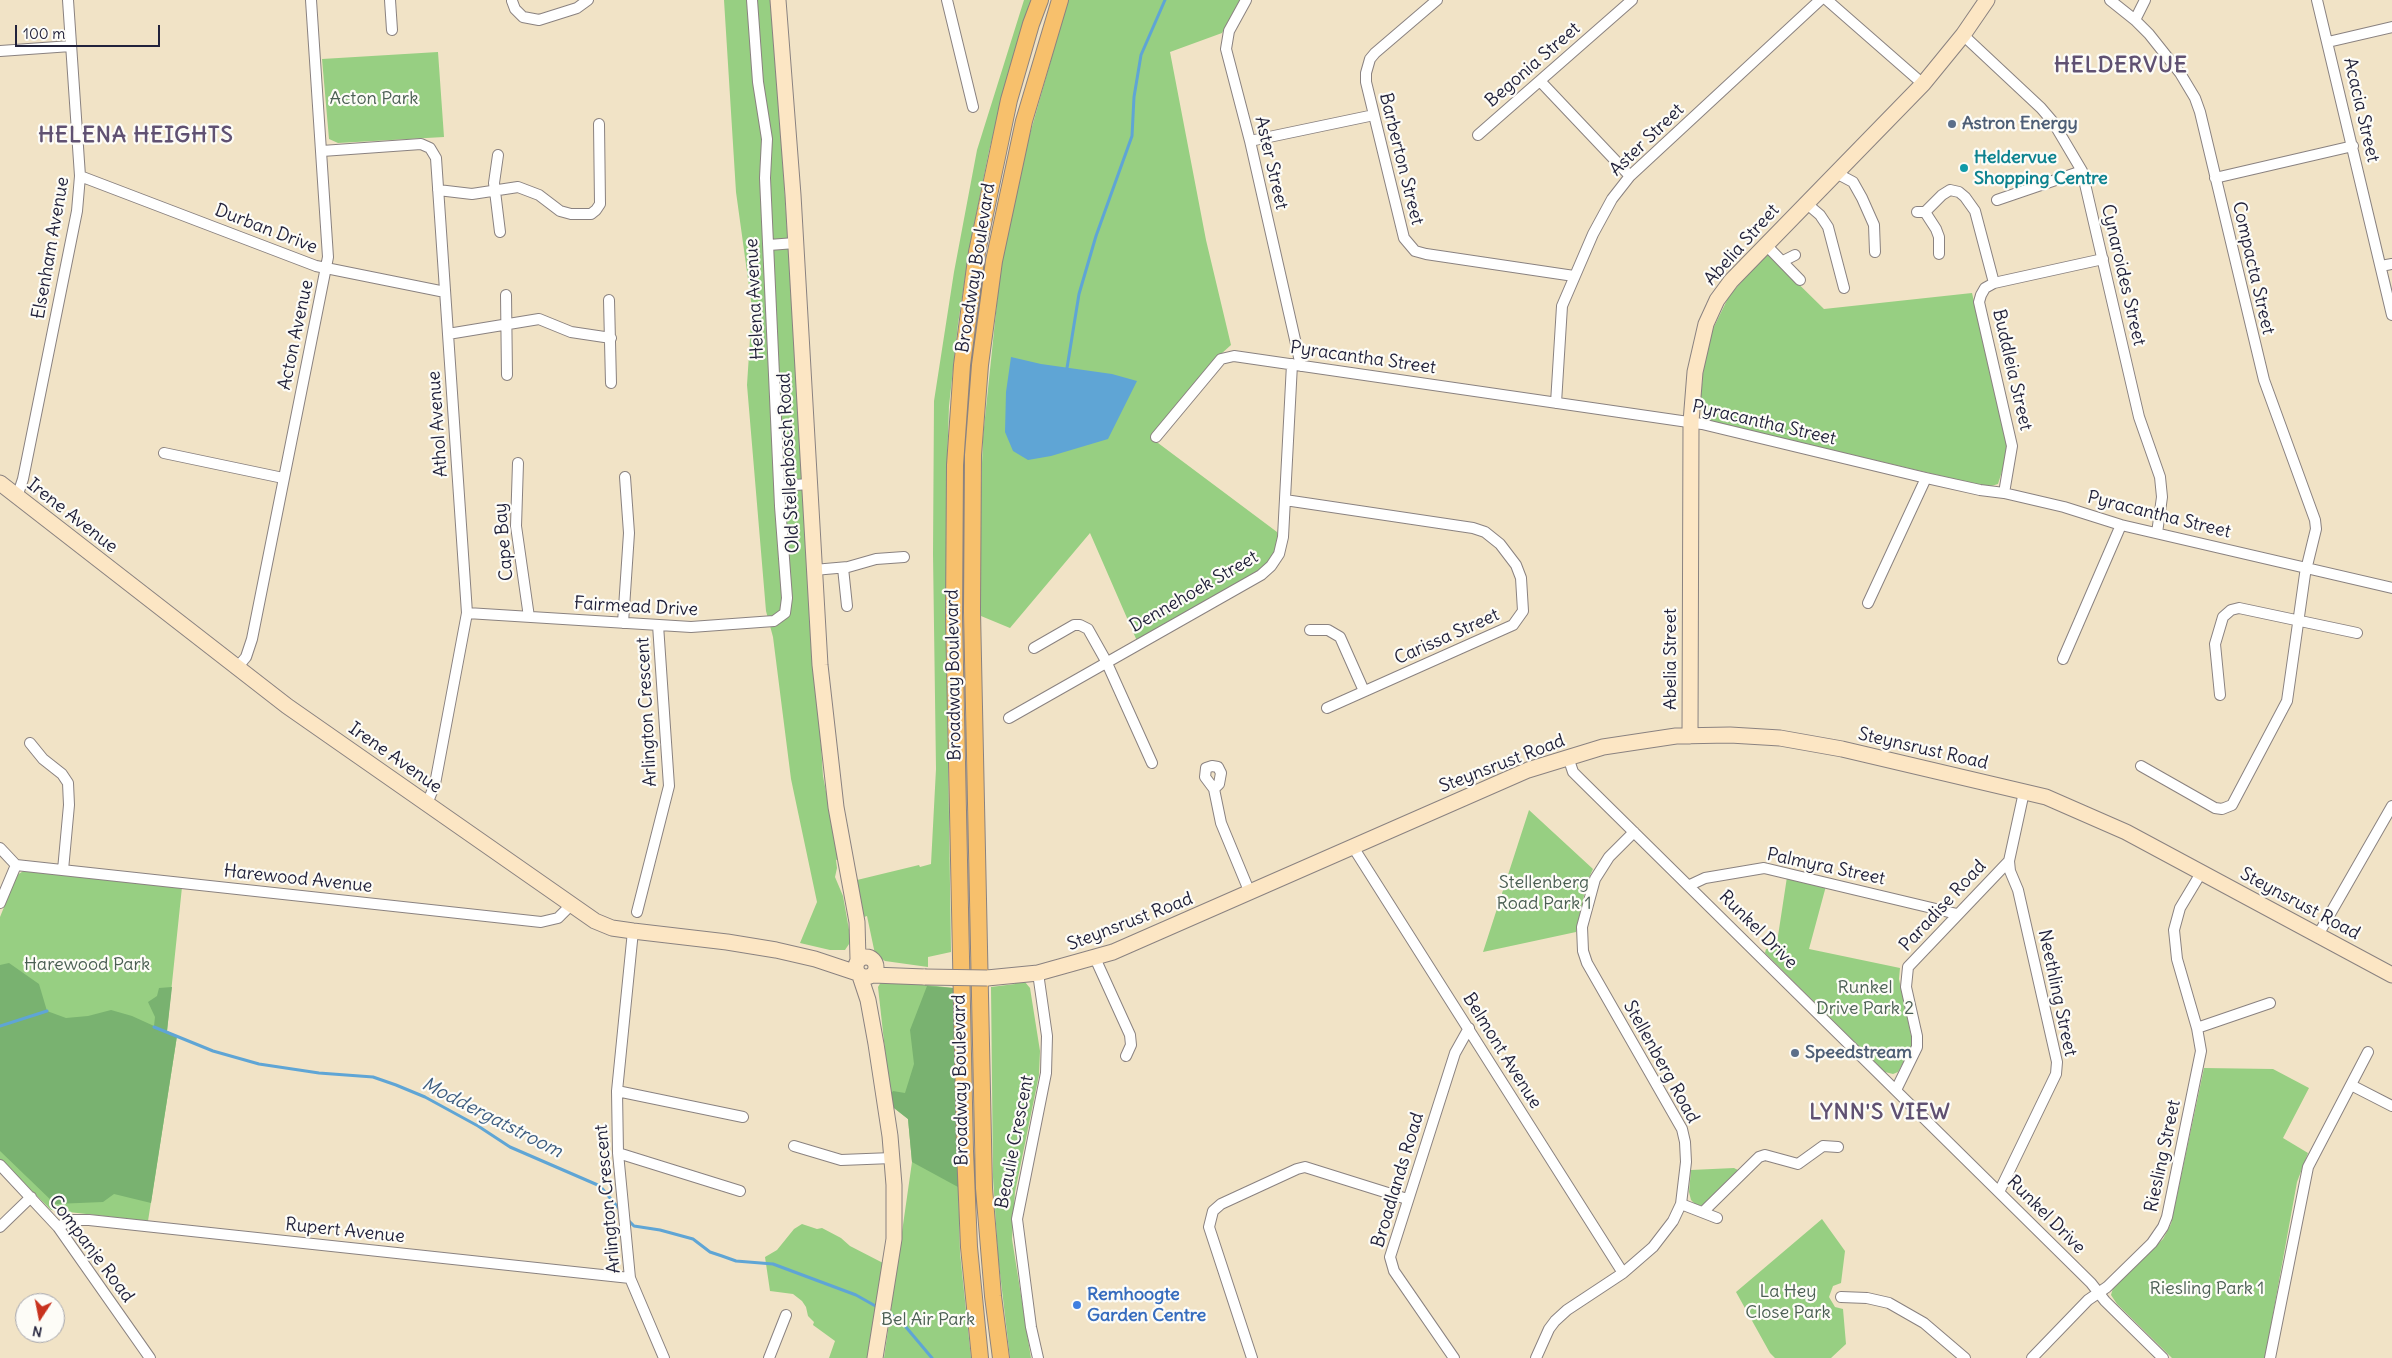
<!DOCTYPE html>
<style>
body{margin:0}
#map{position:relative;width:2392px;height:1358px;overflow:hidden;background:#f1e3c6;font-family:Delius,sans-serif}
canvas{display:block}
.north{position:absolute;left:15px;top:1293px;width:50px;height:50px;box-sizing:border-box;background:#fdfcf7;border:1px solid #a5a5ac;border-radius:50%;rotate:191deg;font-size:14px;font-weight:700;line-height:20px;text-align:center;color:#22223b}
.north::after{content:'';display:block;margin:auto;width:18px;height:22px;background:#c8321e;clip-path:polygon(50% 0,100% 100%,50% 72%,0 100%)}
.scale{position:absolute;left:15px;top:25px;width:145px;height:22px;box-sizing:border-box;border:2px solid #22223b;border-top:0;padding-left:6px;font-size:15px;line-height:18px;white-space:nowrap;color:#22223b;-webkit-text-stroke:4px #fdfcf7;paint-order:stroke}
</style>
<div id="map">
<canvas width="2392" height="1358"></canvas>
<div class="north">N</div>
<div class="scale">100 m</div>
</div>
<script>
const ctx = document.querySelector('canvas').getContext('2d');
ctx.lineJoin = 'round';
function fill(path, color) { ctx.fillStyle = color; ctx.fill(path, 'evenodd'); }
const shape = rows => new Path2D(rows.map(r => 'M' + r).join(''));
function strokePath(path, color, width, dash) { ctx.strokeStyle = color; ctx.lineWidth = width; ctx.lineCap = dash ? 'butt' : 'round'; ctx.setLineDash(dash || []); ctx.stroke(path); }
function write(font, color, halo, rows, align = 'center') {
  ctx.font = font + ' Delius,sans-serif'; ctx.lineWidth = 4.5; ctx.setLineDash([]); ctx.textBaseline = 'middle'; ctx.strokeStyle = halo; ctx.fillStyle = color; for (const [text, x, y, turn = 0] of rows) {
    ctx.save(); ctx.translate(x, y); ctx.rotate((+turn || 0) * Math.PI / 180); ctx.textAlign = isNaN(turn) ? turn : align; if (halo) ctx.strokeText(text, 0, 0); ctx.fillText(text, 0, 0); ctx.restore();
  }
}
fill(shape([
 [724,0,772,0,823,776,839,859,836,860,837,868,835,877,843,896,851,941,845,950,830,950,800,943,817,902,791,779,773,637,766,611,747,385,752,308,736,192],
 [1024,0,1032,0,1008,75,989,151,970,245,958,324,949,406,946,494,946,617,951,952,928,957,928,967,885,961,875,954,867,916,864,917,857,880,919,865,920,867,931,864,936,769,933,554,934,401,954,272,977,150],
 [1068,0,1240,0,1222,33,1170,52,1206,240,1231,345,1221,354,1150,437,1277,532,1278,539,1274,553,1264,568,1137,641,1090,533,1010,628,981,616,980,516,983,437,1001,264,1024,155],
 [438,52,444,137,338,143,329,139,322,59],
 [1767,253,1824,309,1972,293,2007,442,2008,452,1998,484,1988,487,1710,421,1704,417,1700,405,1704,364,1710,335,1729,296],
 [1529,810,1593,869,1587,882,1576,932,1483,952],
 [25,870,182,887,167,1031,177,1036,148,1221,51,1210,0,1159,0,917,17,875],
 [1787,877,1826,886,1809,949,1900,968,1899,979,1912,1040,1911,1048,1898,1072,1893,1074,1885,1072,1765,953,1766,949,1776,949],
 [886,980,953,988,960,1253,971,1358,884,1358,912,1162,908,1119,894,1108,890,1096,878,987,881,982],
 [1015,982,1025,982,1030,988,1040,1051,1039,1075,1015,1192,1012,1239,1031,1358,1010,1358,998,1256,993,1177,991,987,1015,984],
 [2204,1068,2273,1069,2309,1088,2283,1138,2308,1153,2297,1182,2265,1358,2172,1358,2117,1304,2111,1295,2113,1288,2163,1239,2171,1224],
 [1734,1168,1740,1171,1703,1206,1696,1205,1691,1200,1689,1192,1691,1170],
 [1822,1219,1845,1251,1841,1283,1833,1286,1829,1297,1835,1307,1843,1309,1846,1344,1831,1358,1775,1358,1770,1353,1736,1292],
 [802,1224,817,1229,822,1228,841,1238,850,1246,883,1263,867,1358,829,1358,835,1341,813,1325,814,1322,808,1316,806,1307,802,1301,793,1294,770,1291,765,1257,777,1250,794,1229]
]), '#97cf82');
fill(shape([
 [9,963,39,984,47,1011,66,1018,88,1016,111,1010,132,1016,154,1026,155,1017,148,1002,157,996,159,988,172,987,167,1031,177,1036,151,1203,114,1194,103,1202,55,1204,0,1151,0,965],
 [927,986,953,988,958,1187,912,1162,908,1119,894,1108,890,1096,893,1091,905,1093,914,1064,910,1030]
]), '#79b270');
fill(shape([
 [1011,357,1041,364,1112,374,1137,381,1108,439,1051,456,1028,460,1013,451,1005,432,1006,392]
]), '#5fa5d5');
strokePath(shape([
 [1067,368,1079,294,1096,236,1132,136,1134,97,1141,55,1165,0],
 [0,1026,47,1011],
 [154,1027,213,1051,259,1064,319,1073,373,1077,396,1085,425,1097,478,1126,510,1147,600,1186,621,1211],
 [628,1220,634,1226,660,1230,693,1239,710,1252,722,1256,736,1261,773,1264,856,1295,879,1308],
 [888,1313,900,1320,932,1358]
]), '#5fa5d5', 3);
const street = shape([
 [390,0,392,30],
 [947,0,973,107],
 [1246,0,1229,31,1226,49,1250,141,1301,366],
 [1437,0,1375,53,1370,59,1366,73,1366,82,1404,238,1415,251,1426,254,1574,276],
 [1827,0,1923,84],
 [2110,0,2135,20,2149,34,2180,73,2195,98,2200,112,2264,380,2315,520,2316,529,2305,574,2287,701,2232,805,2222,809,2215,808,2141,766],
 [2317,0,2392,315],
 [512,1,515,9,523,17,539,20,577,8,588,0],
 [2135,20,2145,0],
 [1963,35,2041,108,2053,122,2082,171,2139,417,2160,477,2162,497,2157,533],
 [2328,42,2392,27],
 [0,51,71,46],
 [1540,81,1630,176],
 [1478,135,1632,0],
 [1250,141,1374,115],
 [322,151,421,144,430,148,436,158,467,613,435,784,427,804],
 [498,155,494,183,500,232],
 [1836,173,1853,182,1862,198,1874,225,1875,252],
 [80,176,316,266,445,292],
 [2215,178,2353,146],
 [438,190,472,194,518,187,539,195,560,211,571,214,591,214,596,210,600,204,599,124],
 [1997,200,2082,171],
 [1806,203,1820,215,1828,227,1844,288],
 [1917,212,1925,212,1942,195,1950,190,1959,192,1965,197,1975,211,1994,283],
 [1925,212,1936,229,1939,237,1939,254],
 [1765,244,1800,280],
 [769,245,795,243],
 [1783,261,1795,255],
 [2381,266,2392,264],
 [506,295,507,375],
 [609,300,611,383],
 [448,334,539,319,571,332,611,338],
 [1556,403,1562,306,1593,234,1612,199,1630,176,1820,0],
 [1156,437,1221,359,1234,356,1702,424,1926,478,1980,490,2004,493,2064,507,2121,525,2392,588],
 [164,453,283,478],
 [518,463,516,526,529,617],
 [780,486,809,484],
 [2004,493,2012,446,1979,302,1981,295,1985,288,1994,283,2103,259],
 [17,497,23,479,77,211,80,176,68,0],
 [1285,500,1473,528,1485,532,1500,544,1516,565,1521,578,1523,611,1513,625,1327,708],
 [843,568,847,606],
 [814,570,848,567,876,559,904,557],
 [1868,603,1926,478],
 [467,613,691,627,774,621,785,613,787,598,780,506,765,178,767,139,758,82,752,0],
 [623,623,629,533,625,477],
 [1310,630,1328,630,1340,637,1364,691],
 [1034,648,1074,625,1080,625,1088,629,1106,661,1152,763],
 [2063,659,2121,525],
 [236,669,246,657,252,639,328,257,311,0],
 [2220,695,2215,644,2223,617,2231,610,2239,608,2357,633],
 [1009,718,1261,575,1271,566,1279,554,1283,537,1292,364],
 [30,743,43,759,62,774,68,783,69,805,63,870],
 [1568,757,1573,772,1580,779,2091,1283,2105,1301,2163,1358],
 [1214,789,1219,784,1221,773,1218,767,1212,766,1206,768,1205,777,1214,789,1221,823,1250,893],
 [1353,847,1623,1273],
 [0,848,16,865],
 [16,865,541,922,558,918,571,905],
 [1690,885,1705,878,1764,868,1957,914],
 [0,903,16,865],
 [637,912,669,786,658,625],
 [633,931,617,1091,618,1153,630,1278,664,1358],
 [2318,935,2392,806],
 [1095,958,1130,1035,1131,1045,1126,1056],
 [1038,973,1047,1036,1046,1073,1017,1219,1031,1327,1038,1358],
 [2197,1028,2270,1003],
 [2351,1085,2392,1106],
 [1896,1090,1917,1047,1917,1036,1906,987,1908,967,2009,861],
 [617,1091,743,1117],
 [794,1146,841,1160,892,1158],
 [618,1153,740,1191],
 [0,1165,58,1227,150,1358],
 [1999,1192,2056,1074,2057,1062,2018,890,2010,871,2009,861,2024,792],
 [1681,1204,1717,1218],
 [1703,1212,1759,1157,1765,1155,1798,1164,1823,1146,1838,1147],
 [0,1227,31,1197],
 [58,1227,72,1220,89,1220,630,1278],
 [1841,1297,1867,1298,1889,1303,1924,1323,1965,1358],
 [769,1358,786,1315],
 [1252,1358,1209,1227,1213,1211,1221,1204,1297,1169,1305,1167,1407,1199],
 [1454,1358,1394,1271,1390,1257,1455,1053,1469,1028],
 [1536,1358,1549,1329,1555,1321,1567,1310,1623,1273,1653,1247,1673,1221,1681,1204,1686,1162,1685,1142,1682,1129,1587,963,1583,951,1582,927,1595,879,1609,857,1634,832],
 [2032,1358,2088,1300,2107,1287,2152,1243,2163,1227,2167,1217,2201,1051,2197,1028,2177,959,2174,930,2180,908,2201,873],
 [2270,1358,2308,1167,2368,1052]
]);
const secondary = shape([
 [778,0,793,195,820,665,836,807,857,922,858,959],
 [0,483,287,706,595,921,612,928,633,931,727,942,776,950,815,959,857,973],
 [1690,736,1691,422,1695,372,1706,324,1717,300,1731,281,1923,84,1963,35,1987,0],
 '856 967a10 10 0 1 1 20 0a10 10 0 1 1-20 0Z',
 [873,975,925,977],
 [860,976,868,1000,876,1044,890,1136,894,1185,894,1239,875,1358],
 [987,978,1038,973,1113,952,1528,770,1603,747,1676,736,1730,735,1780,738,1842,749,2046,797,2126,832,2392,975]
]);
const primary = shape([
 [980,1358,969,1247,965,1151,954,617,955,465,962,365,977,252,1009,100,1031,24,1040,0],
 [1001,1358,993,1296,984,1188,972,611,973,455,980,365,994,261,1024,121,1060,0]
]);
strokePath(street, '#8a8280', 12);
strokePath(secondary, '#8a8280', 17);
strokePath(primary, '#8a8280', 18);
strokePath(street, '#fff', 10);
strokePath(secondary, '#fce6c4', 15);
strokePath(primary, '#f7c06c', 16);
const secondaryBridge = shape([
 [925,977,987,978]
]);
strokePath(secondaryBridge, '#8a8280', 17, []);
strokePath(secondaryBridge, '#fce6c4', 15);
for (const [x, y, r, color] of [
 [1952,124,5,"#5c6f8a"],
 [1964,168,5,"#0f9aa8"],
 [1795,1053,5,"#5c6f8a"],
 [1077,1305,5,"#3f7fe0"]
]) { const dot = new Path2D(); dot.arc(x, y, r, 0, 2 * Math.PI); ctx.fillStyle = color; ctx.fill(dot); strokePath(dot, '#fdfcf7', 2); }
write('18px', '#22223b', '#fdfcf7', [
 ["Begonia Street",1533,65,-41],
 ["Acacia Street",2361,110,77],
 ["Aster Street",1647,140,-44],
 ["Barberton Street",1401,159,76],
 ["Aster Street",1271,163,77],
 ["Durban Drive",266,229,21],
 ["Abelia Street",1742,245,-48],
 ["Elsenham Avenue",51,248,-80],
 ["Broadway Boulevard",976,268,-81],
 ["Compacta Street",2253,268,77],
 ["Cynaroides Street",2123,275,77],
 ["Helena Avenue",755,299,-93],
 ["Acton Avenue",296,335,-78],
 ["Pyracantha Street",1363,358,8],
 ["Buddleia Street",2012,370,77],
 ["Pyracantha Street",1764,423,13],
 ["Athol Avenue",438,424,-94],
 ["Old Stellenbosch Road",789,463,-93],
 ["Pyracantha Street",2159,515,14],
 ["Irene Avenue",72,516,38],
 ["Cape Bay",504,542,-95],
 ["Dennehoek Street",1194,592,-30],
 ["Fairmead Drive",636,607,3],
 ["Carissa Street",1447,637,-24],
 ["Abelia Street",1671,659,-90],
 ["Broadway Boulevard",954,675,-91],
 ["Arlington Crescent",647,712,-93],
 ["Steynsrust Road",1923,749,13],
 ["Irene Avenue",395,758,35],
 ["Steynsrust Road",1502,764,-21],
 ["Palmyra Street",1826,867,12],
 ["Harewood Avenue",298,879,6],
 ["Steynsrust Road",2300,904,28],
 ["Paradise Road",1943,906,-47],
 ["Steynsrust Road",1130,922,-21],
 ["Runkel Drive",1758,930,45],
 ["Neethling Street",2057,993,78],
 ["Belmont Avenue",1502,1051,58],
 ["Stellenberg Road",1661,1062,61],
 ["Broadway Boulevard",961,1080,-91],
 ["Beaulie Crescent",1015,1142,-79],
 ["Riesling Street",2163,1156,-78],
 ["Broadlands Road",1398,1180,-73],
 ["Arlington Crescent",608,1199,-95],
 ["Runkel Drive",2046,1215,45],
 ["Rupert Avenue",345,1231,6],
 ["Companje Road",91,1249,53]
]);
write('18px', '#4b5f54', '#fdfcf7', [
 ["Acton Park",374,99],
 ["Stellenberg",1544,883],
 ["Road Park 1",1544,904],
 ["Harewood Park",87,965],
 ["Runkel",1865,988],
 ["Drive Park 2",1865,1009],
 ["Riesling Park 1",2207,1289],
 ["La Hey",1788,1292],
 ["Close Park",1788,1313],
 ["Bel Air Park",928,1320]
]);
write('bold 18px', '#4e5e75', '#fdfcf7', [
 ["Astron Energy",1962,124],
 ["Speedstream",1805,1053]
], 'left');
write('bold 18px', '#0d838f', '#fdfcf7', [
 ["Heldervue",1974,158],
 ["Shopping Centre",1974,179]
], 'left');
write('bold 18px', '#366cbe', '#fdfcf7', [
 ["Remhoogte",1087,1295],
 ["Garden Centre",1087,1316]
], 'left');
write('italic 19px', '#3d5d80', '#fdfcf7', [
 ["Moddergatstroom",492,1118,27]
]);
ctx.letterSpacing = '1px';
write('bold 22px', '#605172', '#fdfcf7', [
 ["HELDERVUE",2121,66],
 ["HELENA HEIGHTS",136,136],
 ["LYNN'S VIEW",1880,1113]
]);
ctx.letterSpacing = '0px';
</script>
